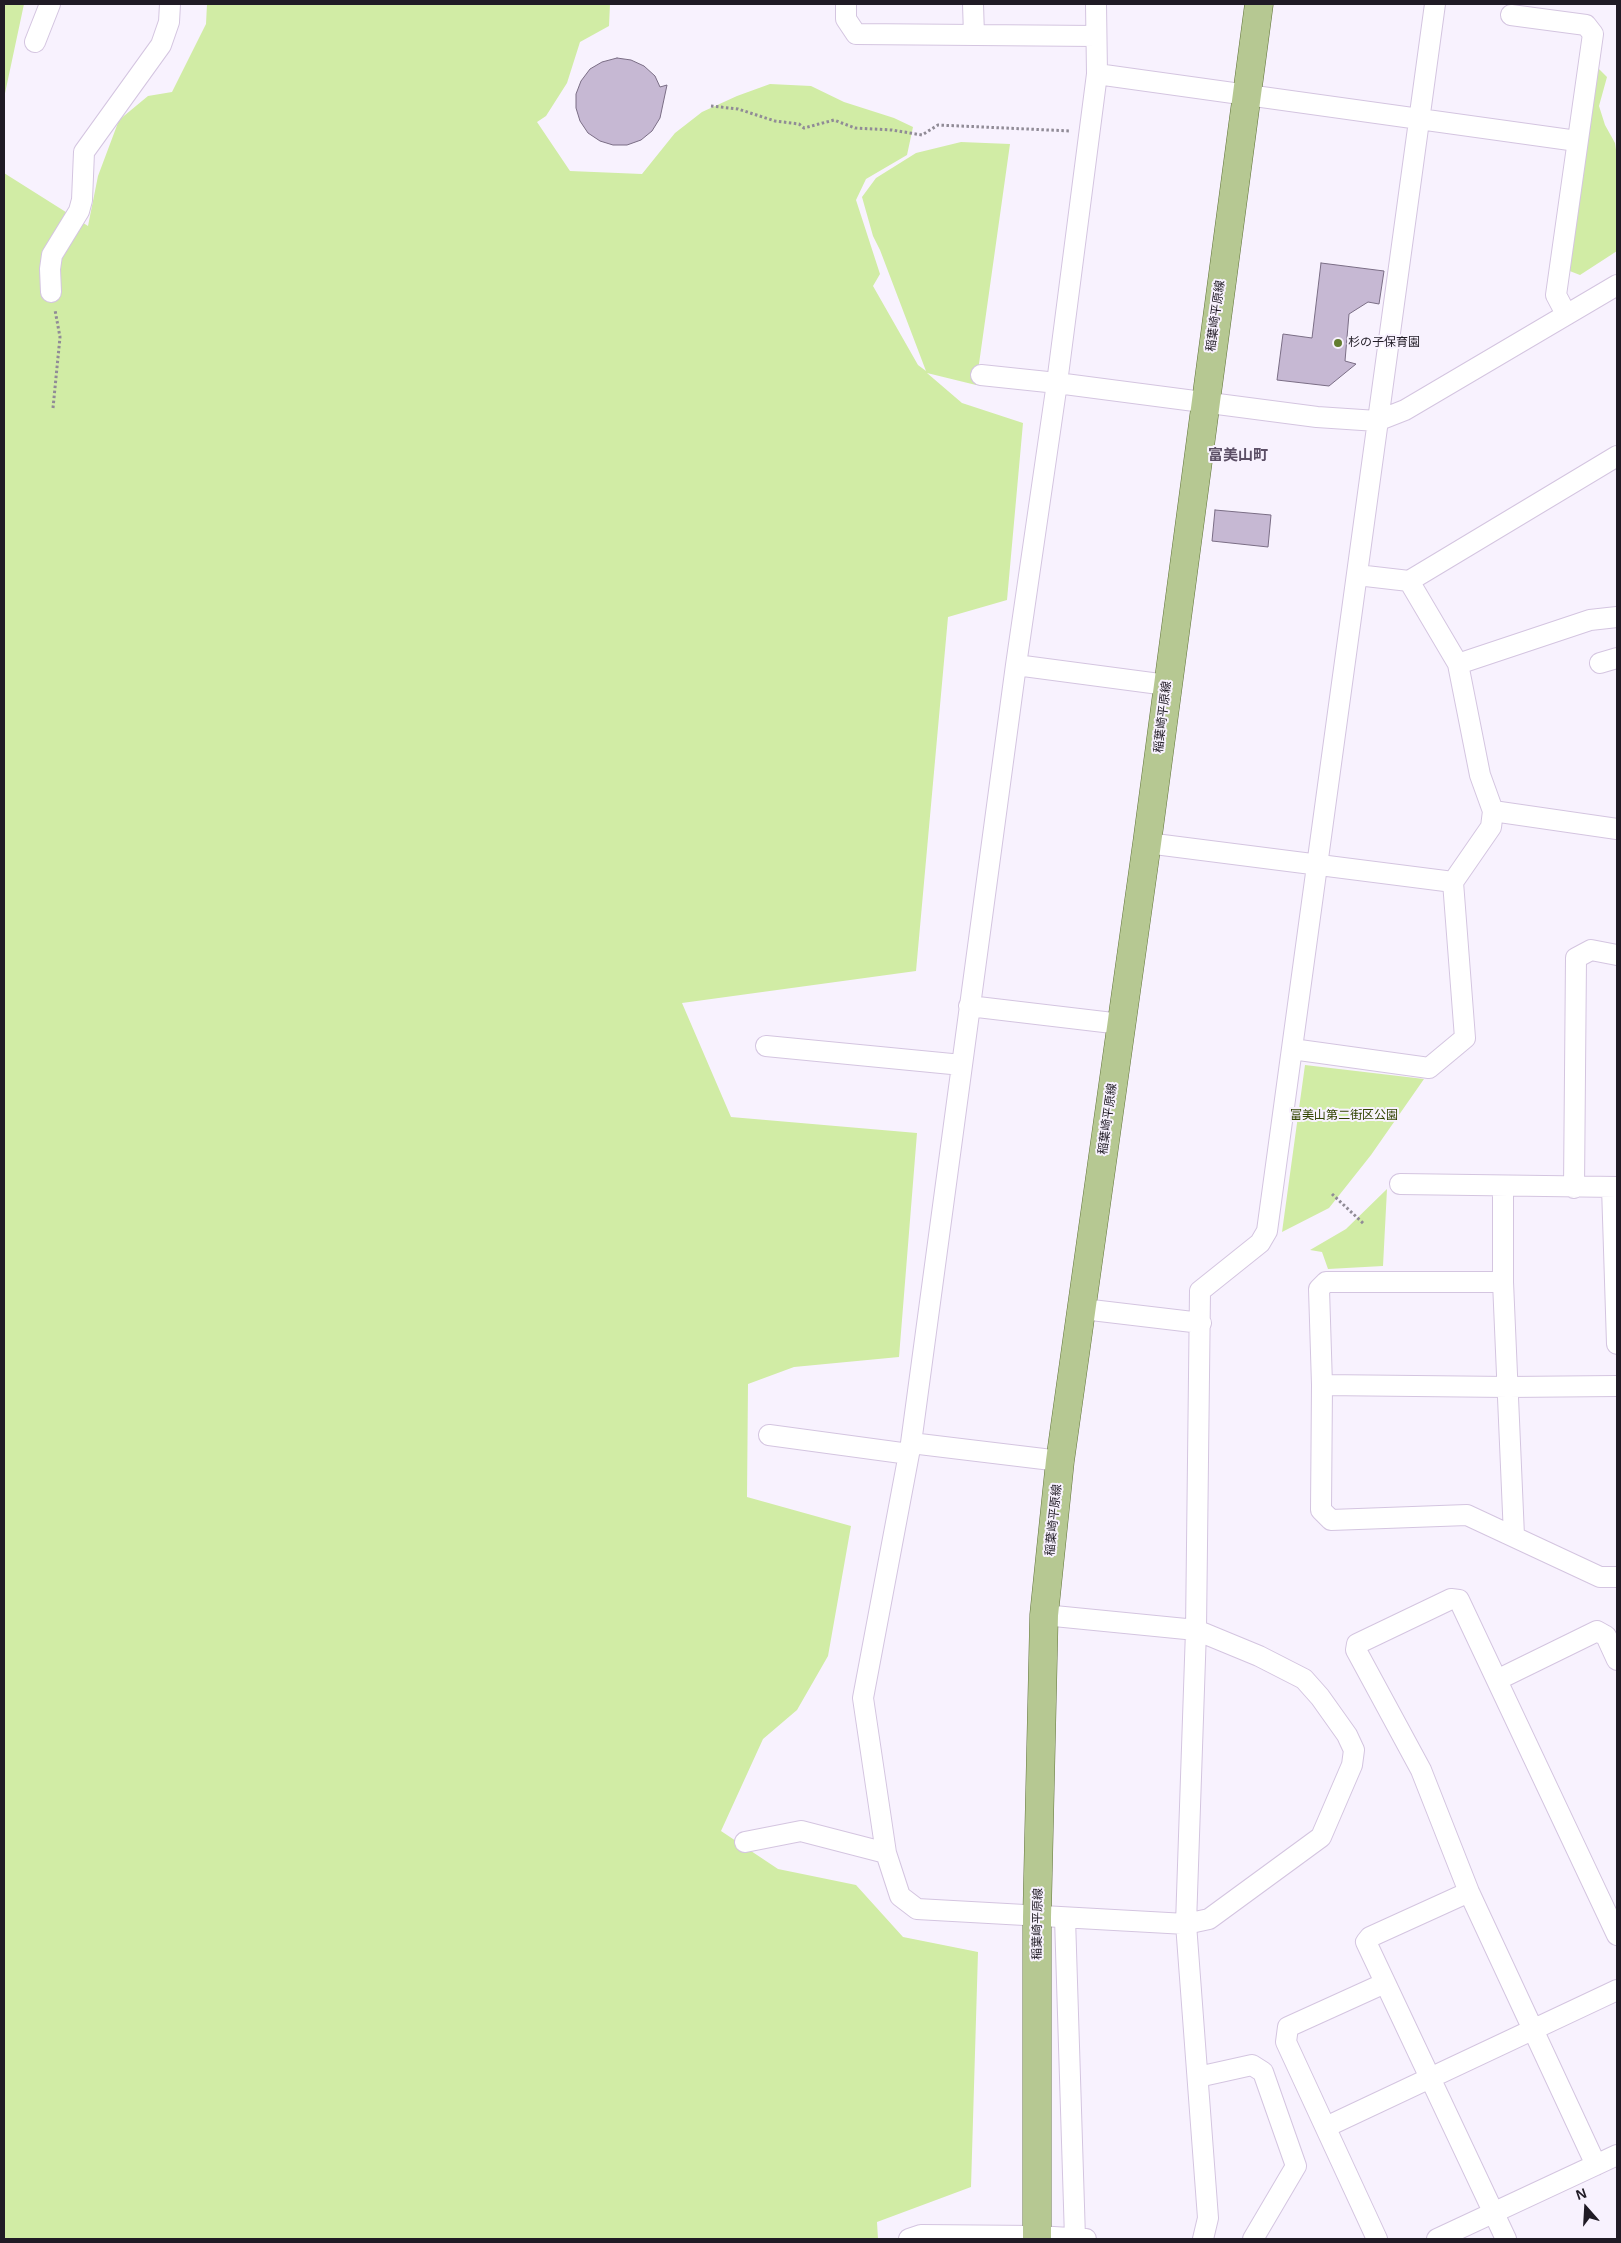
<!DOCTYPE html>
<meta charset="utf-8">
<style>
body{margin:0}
#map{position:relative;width:1621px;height:2243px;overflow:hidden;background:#f8f2fe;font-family:Arial,sans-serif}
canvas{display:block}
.frame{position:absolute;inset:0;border:5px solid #201b25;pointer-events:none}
.north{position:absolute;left:1561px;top:2183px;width:50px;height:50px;-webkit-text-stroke:4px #f8f2fe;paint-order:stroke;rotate:341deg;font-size:14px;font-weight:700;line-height:20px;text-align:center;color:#201b25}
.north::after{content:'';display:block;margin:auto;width:18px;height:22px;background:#201b25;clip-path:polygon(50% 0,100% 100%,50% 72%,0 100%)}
</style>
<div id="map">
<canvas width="1621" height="2243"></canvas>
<div class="frame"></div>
<div class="north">N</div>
</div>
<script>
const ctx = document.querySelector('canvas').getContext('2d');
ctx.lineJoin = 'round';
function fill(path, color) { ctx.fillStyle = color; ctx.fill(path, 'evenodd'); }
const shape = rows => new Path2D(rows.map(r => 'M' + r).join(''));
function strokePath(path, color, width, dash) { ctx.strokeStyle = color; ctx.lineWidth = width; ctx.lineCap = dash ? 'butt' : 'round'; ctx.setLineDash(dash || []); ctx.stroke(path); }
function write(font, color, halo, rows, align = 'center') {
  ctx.font = font + ' Arial,"Noto Sans JP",sans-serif'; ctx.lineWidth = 4; ctx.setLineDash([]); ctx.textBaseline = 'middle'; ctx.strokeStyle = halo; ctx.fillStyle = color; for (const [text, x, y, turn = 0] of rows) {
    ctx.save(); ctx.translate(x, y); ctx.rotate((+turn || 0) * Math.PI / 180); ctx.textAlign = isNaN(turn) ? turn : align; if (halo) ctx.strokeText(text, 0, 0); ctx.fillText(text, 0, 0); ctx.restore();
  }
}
fill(shape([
 [4,4,24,4,4,98],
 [207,4,610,4,609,26,580,42,567,83,546,116,537,122,570,171,642,174,675,133,702,112,737,96,770,84,811,86,844,102,894,118,913,127,907,155,866,179,856,200,880,274,873,286,918,365,926,371,880,250,873,236,862,197,876,178,916,153,961,142,1010,144,976,385,927,373,962,403,1023,423,1007,600,948,617,916,971,682,1003,731,1117,917,1133,899,1357,794,1367,748,1384,747,1497,851,1526,828,1656,797,1710,763,1739,721,1831,778,1869,856,1885,903,1937,978,1952,971,2187,877,2222,878,2239,4,2239,4,173,88,226,98,176,119,120,148,96,172,92,206,24],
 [1597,67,1607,77,1599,106,1605,125,1615,143,1617,157,1617,251,1580,275,1567,270],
 [1305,1065,1424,1079,1371,1155,1329,1208,1282,1232],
 [1387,1189,1383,1266,1328,1269,1322,1252,1310,1250,1346,1229]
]), '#d1eca5');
const building = shape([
 [617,58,631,60,644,66,655,76,660,87,667,85,660,118,652,131,641,140,627,145,613,145,600,141,588,133,580,121,576,108,576,94,581,81,590,69,602,62,617,58],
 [1321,263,1384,271,1379,304,1368,302,1349,314,1345,361,1356,364,1329,386,1277,380,1283,334,1312,338,1321,263],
 [1215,510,1271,515,1268,547,1212,541,1215,510]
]);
fill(building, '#c6b8d3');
strokePath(building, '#7a6d85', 1);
const minor = shape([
 [846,4,846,19,856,34,1096,36],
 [973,4,974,35],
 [1511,15,1586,25,1593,34,1556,295,1566,314],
 [35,42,50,4],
 [1097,74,1577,141],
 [51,292,50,269,52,255,79,211,82,200,84,152,161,45,169,22,170,4],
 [981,375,1057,383,1317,417,1377,421,1405,410,1617,285],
 [1357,575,1409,581,1617,456],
 [1409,581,1458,664,1480,775,1493,811,1617,829],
 [1600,663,1617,658],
 [1458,664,1590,620,1617,617],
 [1016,665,1167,685],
 [1147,843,1453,882,1491,827,1493,811],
 [969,1006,1121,1024],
 [766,1046,962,1065],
 [1292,1049,1429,1068,1465,1038,1453,882],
 [1400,1184,1617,1187],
 [1503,1187,1503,1282,1514,1536],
 [1612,1187,1617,1344],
 [1574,1188,1576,958,1591,950,1617,955],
 [1503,1282,1326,1282,1319,1289,1322,1385,1321,1510,1331,1520,1467,1515,1600,1577,1617,1577],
 [1083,1309,1201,1323],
 [1322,1385,1508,1387,1617,1386],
 [769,1435,909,1454],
 [911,1443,1060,1461],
 [1044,1615,1196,1630,1259,1656,1304,1679,1320,1697,1347,1735,1354,1750,1352,1765,1321,1837,1209,1919,1186,1924,917,1909,900,1896,886,1853,863,1698,911,1443,1016,665,1057,383,1097,74,1096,4],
 [1497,1680,1597,1631,1606,1636,1617,1660],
 [745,1842,801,1831,886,1853],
 [1469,1892,1370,1937,1366,1942,1506,2239],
 [1065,1918,1075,2238],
 [1198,2077,1252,2065,1263,2072,1296,2166,1253,2239],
 [1326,2127,1617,1990],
 [1596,2165,1469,1892,1421,1770,1356,1650,1357,1644,1451,1599,1459,1600,1617,1935],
 [909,2239,921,2235,1037,2236,1086,2239],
 [1203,2239,1208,2218,1186,1924,1196,1630,1200,1291,1260,1243,1267,1231,1435,4],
 [1377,2239,1286,2042,1288,2027,1385,1983],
 [1437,2239,1617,2155]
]);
const primary = shape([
 [1037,2239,1037,1917,1044,1615,1060,1461,1147,843,1259,4]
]);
strokePath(minor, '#d4c5e0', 22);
strokePath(primary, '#62743c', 29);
strokePath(shape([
 [711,106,738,109,775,121,799,124,804,128,834,120,855,128,892,130,922,135,938,125,1071,131],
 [53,408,60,337,55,310],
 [1332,1194,1364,1224]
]), '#908b96', 3, [2.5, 2.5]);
strokePath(minor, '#fff', 20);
strokePath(primary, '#b6c892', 28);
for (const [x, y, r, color] of [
 [1338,343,5,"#637d30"]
]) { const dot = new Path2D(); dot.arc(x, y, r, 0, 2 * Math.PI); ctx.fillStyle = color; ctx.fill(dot); strokePath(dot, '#f8f2fe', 2); }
write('12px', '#201b25', '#f8f2fe', [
 ["稲葉崎平原線",1216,316,-82],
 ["稲葉崎平原線",1163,717,-83],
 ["稲葉崎平原線",1108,1119,-82],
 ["稲葉崎平原線",1054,1520,-84],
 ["稲葉崎平原線",1038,1924,-89]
]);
write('12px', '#201b25', '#f8f2fe', [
 ["杉の子保育園",1348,343]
], 'left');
write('12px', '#314301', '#f8f2fe', [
 ["富美山第二街区公園",1344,1116]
]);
write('bold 15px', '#5c4f66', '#f8f2fe', [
 ["富美山町",1238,456]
]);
</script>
